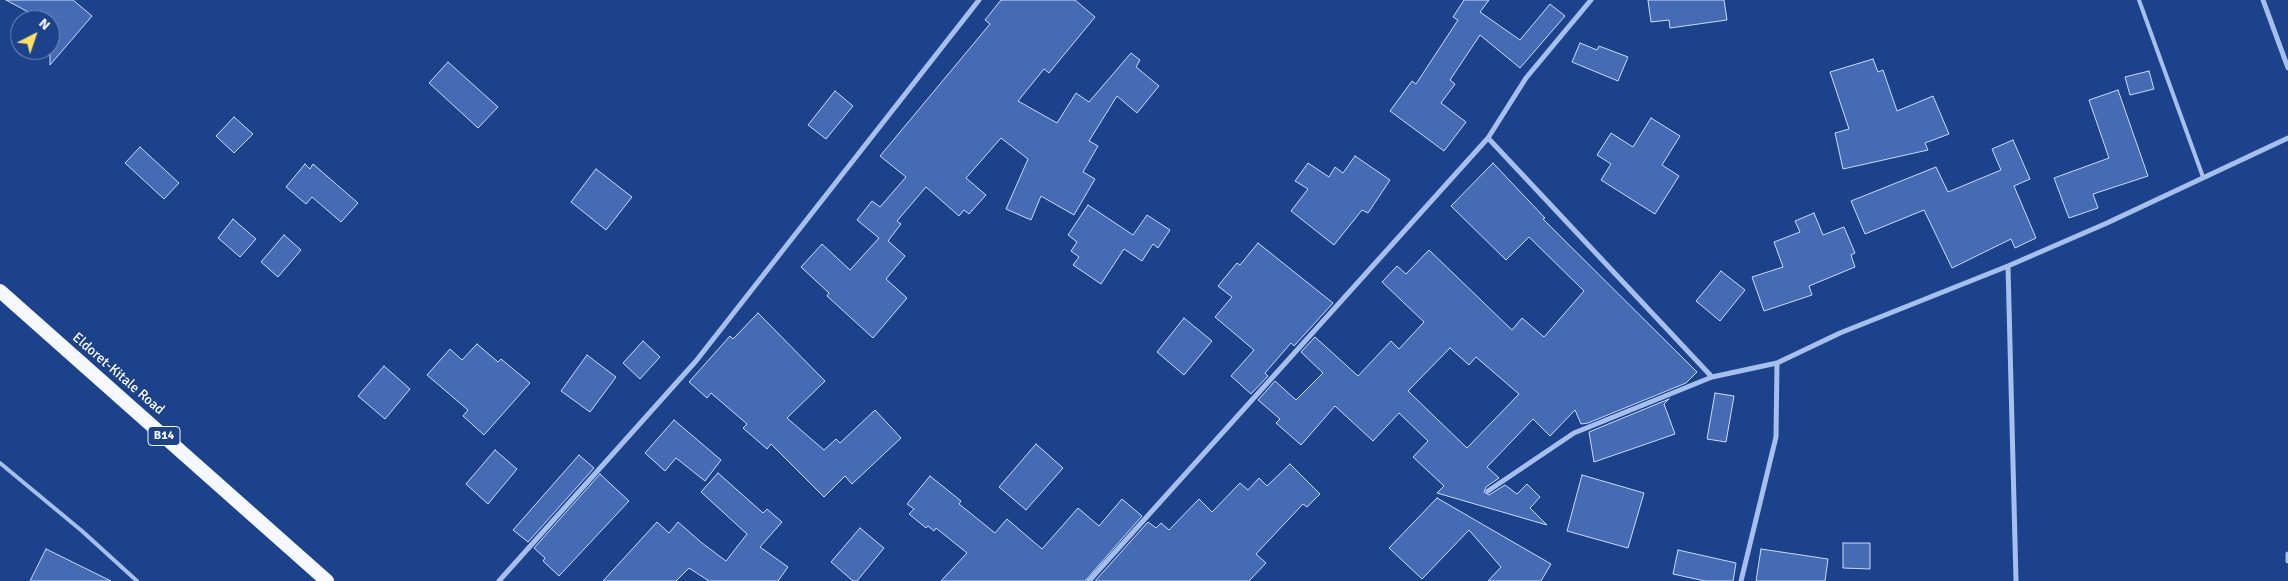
<!DOCTYPE html>
<style>
body{margin:0}
#map{position:relative;width:2288px;height:581px;overflow:hidden;background:#1b428a;font-family:Signika,sans-serif}
canvas{display:block}
.north{position:absolute;left:10px;top:10px;width:50px;height:50px;box-sizing:border-box;background:#1b428a;border:1px solid #768eb9;border-radius:50%;rotate:41deg;font-size:14px;font-weight:700;line-height:20px;text-align:center;color:#fff}
.north::after{content:'';display:block;margin:auto;width:18px;height:22px;background:#fedf62;clip-path:polygon(50% 0,100% 100%,50% 72%,0 100%)}
</style>
<div id="map">
<canvas width="2288" height="581"></canvas>
<div class="north">N</div>
</div>
<script>
const ctx = document.querySelector('canvas').getContext('2d');
ctx.lineJoin = 'round';
function fill(path, color) { ctx.fillStyle = color; ctx.fill(path, 'evenodd'); }
const shape = rows => new Path2D(rows.map(r => 'M' + r).join(''));
function strokePath(path, color, width, dash) { ctx.strokeStyle = color; ctx.lineWidth = width; ctx.lineCap = dash ? 'butt' : 'round'; ctx.setLineDash(dash || []); ctx.stroke(path); }
function write(font, color, halo, rows, align = 'center') {
  ctx.font = font + ' Signika,sans-serif'; ctx.lineWidth = 4; ctx.setLineDash([]); ctx.textBaseline = 'middle'; ctx.strokeStyle = halo; ctx.fillStyle = color; for (const [text, x, y, turn = 0] of rows) {
    ctx.save(); ctx.translate(x, y); ctx.rotate((+turn || 0) * Math.PI / 180); ctx.textAlign = isNaN(turn) ? turn : align; if (halo) ctx.strokeText(text, 0, 0); ctx.fillText(text, 0, 0); ctx.restore();
  }
}
const building = shape([
 [6,0,73,0,92,16,50,65,50,20,43,20,6,0],
 [1001,0,1075,0,1095,17,1049,73,1044,69,1018,101,1057,123,1076,93,1089,102,1131,53,1140,60,1136,67,1159,86,1137,113,1117,96,1089,141,1098,146,1083,172,1095,179,1074,215,1041,196,1031,220,1006,209,1028,159,1001,138,966,178,986,195,969,214,964,210,959,216,926,187,897,221,901,224,888,241,905,256,886,279,907,298,873,338,827,296,829,293,801,267,822,244,850,270,879,238,857,220,872,201,880,207,906,177,880,156,990,24,985,20,1001,0],
 [1464,0,1489,0,1480,12,1520,40,1550,4,1565,16,1520,68,1480,35,1450,80,1455,84,1441,103,1466,122,1444,151,1390,111,1412,81,1416,84,1458,20,1453,17,1464,0],
 [1648,0,1724,0,1727,20,1670,28,1669,20,1651,22,1648,0],
 [1580,43,1597,50,1599,46,1628,57,1618,81,1572,62,1580,43],
 [1873,59,1878,72,1883,70,1897,111,1933,96,1949,134,1925,143,1928,150,1843,169,1835,133,1849,129,1830,72,1873,59],
 [448,62,498,107,478,128,429,83,448,62],
 [2149,71,2154,89,2130,95,2125,77,2149,71],
 [2118,90,2148,176,2093,194,2098,208,2069,218,2054,178,2109,158,2089,100,2118,90],
 [835,91,853,106,826,139,808,125,835,91],
 [234,117,253,134,234,153,216,136,234,117],
 [1651,118,1680,136,1662,165,1679,176,1655,214,1601,180,1611,164,1597,155,1611,133,1633,147,1651,118],
 [2013,140,2030,179,2014,186,2036,238,2015,248,2011,239,1952,268,1924,210,1865,234,1851,201,1936,167,1948,192,2001,170,1992,149,2013,140],
 [140,147,179,183,164,199,125,163,140,147],
 [1355,156,1390,180,1368,213,1362,210,1334,245,1291,211,1308,189,1295,181,1308,163,1329,177,1335,167,1343,173,1355,156],
 [1493,163,1545,218,1543,219,1697,372,1686,383,1588,423,1581,424,1575,410,1550,436,1533,419,1487,467,1499,478,1486,487,1484,492,1489,495,1505,485,1517,494,1527,484,1540,497,1530,508,1547,525,1437,493,1444,486,1413,457,1428,441,1399,413,1373,441,1335,406,1301,445,1276,423,1280,419,1258,400,1275,381,1296,400,1323,373,1301,352,1315,337,1358,376,1391,341,1399,349,1424,322,1382,282,1397,266,1406,274,1429,250,1512,330,1522,318,1544,337,1584,291,1529,237,1506,260,1451,206,1493,163],
 [1450,348,1469,365,1476,357,1519,394,1467,448,1408,391,1450,348],
 [305,164,310,169,313,164,358,203,341,222,312,197,306,204,286,187,305,164],
 [596,169,632,197,606,230,571,202,596,169],
 [1088,205,1133,235,1147,215,1170,230,1158,248,1153,244,1142,261,1124,249,1101,284,1073,265,1079,257,1071,251,1077,242,1068,235,1088,205],
 [1814,213,1823,235,1844,227,1855,253,1851,255,1855,267,1809,286,1812,295,1764,311,1752,277,1783,267,1774,242,1800,232,1795,221,1814,213],
 [233,219,256,239,240,257,218,238,233,219],
 [284,235,301,250,278,277,261,262,284,235],
 [1258,243,1333,303,1294,346,1291,343,1265,373,1268,376,1251,394,1231,376,1254,350,1215,317,1232,297,1218,286,1237,263,1240,265,1258,243],
 [1721,271,1745,290,1720,321,1696,301,1721,271],
 [758,313,825,381,787,418,824,450,836,439,840,443,875,410,901,438,852,484,845,476,824,497,771,444,767,449,743,428,747,424,711,393,707,398,689,382,730,336,733,339,758,313],
 [1184,318,1212,341,1184,375,1157,352,1184,318],
 [643,341,660,357,640,379,623,363,643,341],
 [477,344,498,362,501,359,530,383,484,435,463,416,468,410,427,375,450,349,462,360,477,344],
 [587,355,616,377,590,412,561,391,587,355],
 [384,366,410,389,385,419,358,396,384,366],
 [1715,393,1734,396,1726,442,1707,439,1715,393],
 [1669,399,1664,404,1675,434,1594,462,1589,432,1669,399],
 [674,420,721,460,705,481,676,458,665,471,645,453,674,420],
 [1036,444,1063,468,1026,510,999,487,1036,444],
 [495,450,517,469,488,504,466,484,495,450],
 [579,455,594,468,528,542,513,530,579,455],
 [1290,464,1320,494,1307,507,1303,504,1256,554,1266,563,1249,581,1095,581,1148,522,1156,528,1161,523,1169,530,1199,499,1212,512,1240,483,1248,490,1259,478,1267,486,1290,464],
 [718,473,763,513,767,509,782,522,760,547,788,567,778,581,709,581,689,568,676,581,603,581,657,522,669,533,678,522,702,543,726,561,747,534,701,492,718,473],
 [600,474,629,501,559,576,543,561,545,558,534,548,600,474],
 [1582,475,1644,493,1628,548,1567,531,1582,475],
 [930,476,961,501,959,504,995,533,1007,519,1042,549,1078,508,1099,526,1122,499,1142,516,1085,581,941,581,967,553,936,528,934,531,928,526,926,528,909,514,914,509,907,504,930,476],
 [1437,498,1551,564,1541,581,1488,581,1501,567,1469,530,1422,579,1389,548,1437,498],
 [860,528,884,548,857,581,853,581,831,562,860,528],
 [1843,543,1870,543,1870,569,1843,568,1843,543],
 [46,549,111,581,30,581,46,549],
 [1761,549,1828,559,1825,581,1756,581,1761,549],
 [1678,550,1736,563,1733,581,1705,581,1673,574,1678,550]
]);
fill(building, '#446bb3');
strokePath(building, '#cbdcf9', 1);
strokePath(shape([
 [2139,0,2203,177],
 [0,463,82,531,137,581]
]), '#a6bfed', 4);
strokePath(shape([
 [2263,0,2288,68],
 [1488,138,1712,377,1777,363],
 [2008,266,2016,581],
 [1488,491,1574,433,1712,377],
 [2288,554,2288,561],
 [499,581,696,361,979,0],
 [1089,581,1488,138,1526,78,1591,0],
 [1741,581,1776,437,1777,363,1840,333,2008,266,2107,223,2288,138]
]), '#a6bfed', 5);
strokePath(shape([
 [0,291,327,581]
]), '#f5f8ff', 14);
for (const [x, y, w] of [
 [164,436,32]
]) { const box = new Path2D(); box.roundRect(x - w / 2, y - 9.5, w, 19, 4); ctx.fillStyle = '#1b428a'; ctx.fill(box); strokePath(box, '#fff', 1); }
write('bold 12px', '#fff', null, [
 ["B14",164,436]
]);
write('14px', '#fff', '#1b428a', [
 ["Eldoret-Kitale Road",118,374,41]
]);
</script>
